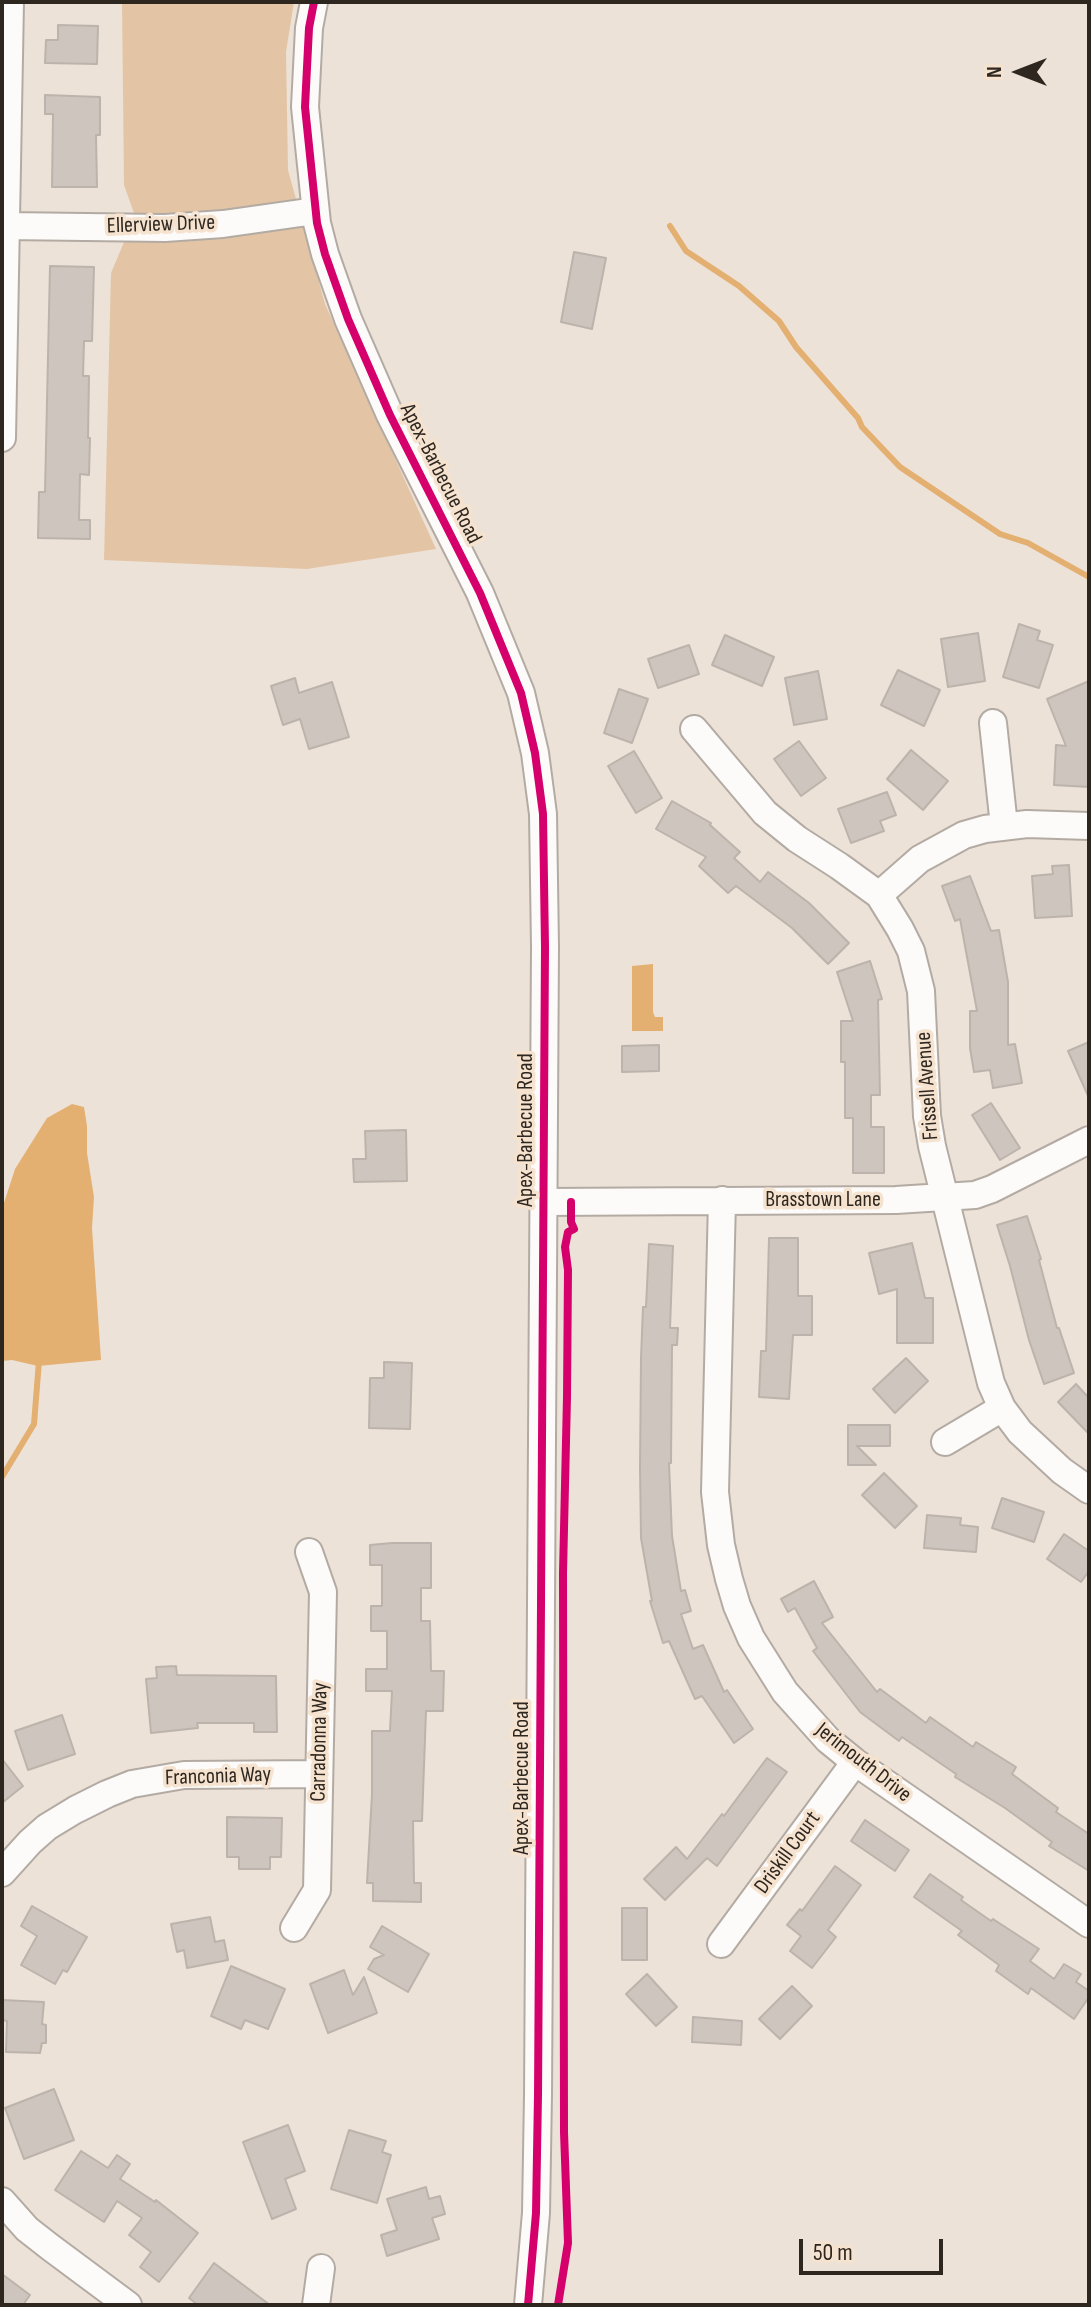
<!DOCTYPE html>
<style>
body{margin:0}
#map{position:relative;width:1091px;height:2307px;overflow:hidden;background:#ede2d7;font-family:"Sofia Sans Condensed",sans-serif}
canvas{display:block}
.frame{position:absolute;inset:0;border:4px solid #2e2720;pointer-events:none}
.north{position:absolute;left:979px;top:32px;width:80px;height:80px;-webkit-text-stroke:6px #f5e2cf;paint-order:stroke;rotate:270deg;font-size:22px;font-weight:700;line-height:32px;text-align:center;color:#2e2720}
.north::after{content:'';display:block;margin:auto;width:28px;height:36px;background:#2e2720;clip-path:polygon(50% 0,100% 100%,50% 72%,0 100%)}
.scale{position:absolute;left:799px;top:2239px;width:144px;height:36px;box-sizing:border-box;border:4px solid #2e2720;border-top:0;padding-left:10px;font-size:24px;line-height:28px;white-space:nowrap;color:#2e2720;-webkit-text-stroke:6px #f5e2cf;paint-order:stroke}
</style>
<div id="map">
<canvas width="1091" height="2307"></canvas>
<div class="frame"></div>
<div class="north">N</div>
<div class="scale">50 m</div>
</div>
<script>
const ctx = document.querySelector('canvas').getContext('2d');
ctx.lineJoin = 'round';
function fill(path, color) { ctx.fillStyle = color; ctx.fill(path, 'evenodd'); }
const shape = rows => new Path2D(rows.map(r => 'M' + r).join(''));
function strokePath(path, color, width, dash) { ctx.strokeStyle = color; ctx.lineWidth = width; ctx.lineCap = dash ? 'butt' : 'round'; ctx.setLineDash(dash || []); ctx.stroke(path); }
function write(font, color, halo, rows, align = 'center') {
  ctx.font = font + ' "Sofia Sans Condensed",sans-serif'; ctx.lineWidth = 7; ctx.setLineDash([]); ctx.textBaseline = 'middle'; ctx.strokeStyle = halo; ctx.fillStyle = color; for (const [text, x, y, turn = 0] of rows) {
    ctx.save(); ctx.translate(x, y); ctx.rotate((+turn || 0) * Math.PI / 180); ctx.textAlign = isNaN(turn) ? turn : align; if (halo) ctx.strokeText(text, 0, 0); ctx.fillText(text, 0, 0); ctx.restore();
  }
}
fill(shape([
 [122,2,294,2,286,52,288,170,325,304,436,549,307,569,104,560,111,273,135,216,124,185]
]), '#e3c5a6');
fill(shape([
 [653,964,653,1012,655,1017,663,1017,663,1031,632,1031,632,966],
 [72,1104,84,1107,87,1126,87,1153,94,1197,92,1228,101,1360,38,1366,12,1360,2,1361,2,1209,15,1169,47,1118]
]), '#e3b072');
strokePath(shape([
 [670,226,686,251,739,286,779,321,796,347,858,418,862,427,900,467,1000,534,1028,543,1089,577],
 [2,1477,34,1424,39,1361]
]), '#e3b072', 6);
const building = shape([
 [58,25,98,26,97,64,45,63,46,40,58,40,58,25],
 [45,95,100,97,100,135,96,135,97,187,52,187,53,114,45,114,45,95],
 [574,252,606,258,592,329,561,322,574,252],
 [50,266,94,267,92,341,84,341,83,376,89,376,88,438,90,438,89,475,80,474,79,520,90,520,90,539,38,538,39,492,45,492,50,266],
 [1019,624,1040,631,1037,640,1053,645,1039,688,1003,677,1019,624],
 [978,633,985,681,948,687,941,639,978,633],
 [725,635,774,657,762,686,712,665,725,635],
 [689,645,699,674,658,688,648,659,689,645],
 [898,670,940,690,924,726,881,705,898,670],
 [818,671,827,719,794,725,785,678,818,671],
 [295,678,299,693,332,682,349,737,309,749,300,719,283,725,271,686,295,678],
 [1089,681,1089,787,1054,785,1056,745,1066,746,1047,699,1089,681],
 [619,689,648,699,632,743,604,733,619,689],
 [799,741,826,778,801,796,774,759,799,741],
 [911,750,948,781,923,810,887,779,911,750],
 [634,751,662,798,636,813,608,766,634,751],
 [887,792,896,815,880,821,884,831,851,843,838,809,887,792],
 [672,801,711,823,710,825,740,852,734,858,760,882,768,872,809,903,849,943,828,964,792,928,736,886,728,893,699,866,706,857,656,829,672,801],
 [1069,865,1072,916,1035,918,1032,876,1053,874,1052,866,1069,865],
 [970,876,991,931,999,930,1008,982,1008,1045,1015,1044,1022,1083,993,1088,990,1070,974,1072,970,1048,970,1011,977,1011,960,919,955,921,942,886,970,876],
 [870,961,882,999,878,1000,880,1095,871,1095,871,1127,884,1127,884,1173,853,1173,853,1118,845,1118,845,1062,841,1062,841,1021,853,1021,837,972,870,961],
 [1089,1042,1089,1098,1068,1051,1089,1042],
 [659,1045,659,1071,622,1072,622,1046,659,1045],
 [991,1103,1020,1148,1000,1160,972,1115,991,1103],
 [406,1130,407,1181,354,1182,353,1159,366,1159,365,1131,406,1130],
 [1027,1216,1041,1259,1039,1260,1057,1328,1059,1328,1074,1373,1044,1384,1029,1340,1010,1266,997,1225,1027,1216],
 [769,1238,798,1238,798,1296,812,1296,812,1335,793,1335,789,1399,759,1397,761,1351,766,1351,769,1238],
 [912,1243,925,1298,933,1298,933,1343,897,1343,897,1289,879,1294,869,1253,912,1243],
 [649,1244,673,1246,670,1328,678,1328,677,1345,672,1345,671,1463,669,1463,672,1536,681,1591,685,1590,691,1611,681,1614,693,1649,703,1645,724,1692,727,1690,753,1729,734,1743,702,1696,695,1699,669,1641,663,1643,650,1601,652,1601,641,1538,640,1468,641,1358,643,1307,646,1307,649,1244],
 [906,1358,928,1381,895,1413,873,1389,906,1358],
 [384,1362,412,1363,410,1429,369,1428,370,1378,384,1378,384,1362],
 [1076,1384,1089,1398,1089,1434,1058,1402,1076,1384],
 [848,1425,890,1425,890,1446,857,1446,876,1465,848,1465,848,1425],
 [884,1473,917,1506,895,1528,862,1495,884,1473],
 [1002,1498,1044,1512,1034,1542,992,1528,1002,1498],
 [927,1515,961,1518,960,1525,978,1527,976,1552,924,1548,927,1515],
 [1064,1534,1089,1551,1089,1571,1081,1582,1047,1559,1064,1534],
 [392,1543,431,1543,431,1588,421,1588,421,1621,430,1621,431,1671,444,1671,443,1711,426,1711,422,1821,413,1821,414,1883,421,1883,421,1902,373,1901,373,1883,367,1883,372,1794,372,1731,390,1731,392,1691,366,1691,366,1669,387,1669,387,1631,371,1631,371,1606,382,1606,382,1565,370,1565,370,1545,392,1543],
 [814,1581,833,1617,822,1623,877,1692,880,1689,926,1723,930,1717,973,1747,976,1742,1016,1767,1012,1774,1058,1808,1056,1812,1089,1834,1089,1871,1049,1846,1052,1842,1005,1808,955,1777,956,1774,902,1737,899,1741,860,1712,813,1651,817,1648,795,1608,788,1612,781,1599,814,1581],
 [176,1666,177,1675,276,1676,277,1732,254,1732,254,1723,197,1723,198,1728,151,1733,146,1679,157,1678,156,1667,176,1666],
 [62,1715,75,1754,28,1770,15,1731,62,1715],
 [767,1758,787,1772,717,1866,707,1858,665,1900,644,1879,676,1847,687,1859,722,1814,724,1816,767,1758],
 [2,1759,23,1786,2,1803,2,1759],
 [227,1817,282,1818,281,1857,270,1857,270,1869,239,1869,239,1857,227,1857,227,1817],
 [865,1820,909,1850,895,1871,851,1841,865,1820],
 [835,1866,861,1885,828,1930,836,1937,812,1968,790,1951,801,1936,787,1925,800,1909,802,1911,835,1866],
 [930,1874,963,1897,961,1900,991,1921,993,1919,1039,1949,1030,1961,1054,1979,1064,1964,1081,1974,1076,1982,1089,1991,1089,1997,1074,2019,1031,1988,1028,1994,996,1971,999,1965,958,1935,962,1931,914,1897,930,1874],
 [32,1906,87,1937,67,1972,63,1970,55,1984,21,1965,37,1936,21,1926,32,1906],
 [622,1908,647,1908,647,1960,622,1960,622,1908],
 [210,1917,215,1942,224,1940,228,1960,187,1968,184,1950,177,1952,171,1924,210,1917],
 [382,1926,429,1954,408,1992,368,1969,374,1959,384,1955,370,1947,382,1926],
 [231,1966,285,1989,268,2029,245,2020,241,2029,211,2016,231,1966],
 [344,1970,353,1995,364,1977,377,2013,328,2033,310,1984,344,1970],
 [647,1974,677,2007,656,2026,626,1994,647,1974],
 [792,1986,812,2006,780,2039,759,2019,792,1986],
 [2,2000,44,2002,42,2024,46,2025,46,2043,42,2043,40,2053,6,2052,7,2021,2,2020,2,2000],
 [693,2017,742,2021,741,2045,692,2042,693,2017],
 [54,2089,74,2140,24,2159,5,2108,54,2089],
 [288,2125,305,2171,285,2179,296,2209,272,2219,243,2142,288,2125],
 [349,2130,386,2141,382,2152,391,2155,377,2203,331,2189,349,2130],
 [81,2151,108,2168,117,2155,130,2164,120,2179,155,2202,156,2200,198,2233,159,2282,140,2267,151,2252,129,2235,142,2218,117,2201,104,2222,55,2190,81,2151],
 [426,2187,429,2199,440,2196,445,2214,432,2218,439,2239,387,2256,381,2235,397,2230,387,2199,426,2187],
 [214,2263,270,2305,198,2305,189,2298,214,2263],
 [2,2274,30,2295,23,2305,2,2305,2,2274]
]);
fill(building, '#cec6be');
strokePath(building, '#bcb4ac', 2);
const minor = shape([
 [314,2,309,28,305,107,317,223,325,254,348,319,390,415,480,593,521,693,535,753,543,814,545,947,538,2095,536,2213,528,2305],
 [6,226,165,228,223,224,315,211],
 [2,438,10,2],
 [993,723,1004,826],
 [694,729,765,813,797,839,839,866,879,895,900,929,911,951,921,991,927,1116,932,1146,991,1383,1002,1408,1020,1432,1062,1471,1089,1490],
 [879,895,920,859,964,835,985,829,1027,824,1089,826],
 [722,1200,715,1492,721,1545,729,1579,737,1606,751,1638,785,1692,828,1740,855,1762,1089,1924],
 [544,1202,896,1200,975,1195,992,1189,1089,1140],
 [945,1442,1002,1408],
 [2,1873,30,1842,47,1827,75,1810,107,1794,132,1784,184,1775,319,1774],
 [294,1928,317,1890,323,1592,309,1552],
 [721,1944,855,1762],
 [2,2201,27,2229,50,2247,128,2305],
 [316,2305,321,2268]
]);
strokePath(minor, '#b3aba3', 30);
strokePath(minor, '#fcfbf9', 26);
strokePath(shape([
 [314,2,309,28,305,107,317,223,325,254,348,319,390,415,480,593,521,693,535,753,543,814,545,947,538,2095,536,2213,528,2305],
 [558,2305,568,2243,564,2132,563,1573,567,1397,568,1270,565,1247,568,1232,574,1229,571,1222,571,1202]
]), '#d6006c', 8);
write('22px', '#2e2720', '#f5e2cf', [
 ["Ellerview Drive",161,225,-2],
 ["Apex-Barbecue Road",440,474,63],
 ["Frissell Avenue",928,1086,-94],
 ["Apex-Barbecue Road",526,1130,-90],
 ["Brasstown Lane",823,1200],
 ["Carradonna Way",320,1742,-89],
 ["Jerimouth Drive",863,1763,38],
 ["Franconia Way",218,1777,-2],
 ["Apex-Barbecue Road",522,1778,-90],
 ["Driskill Court",788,1853,-54]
]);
</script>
